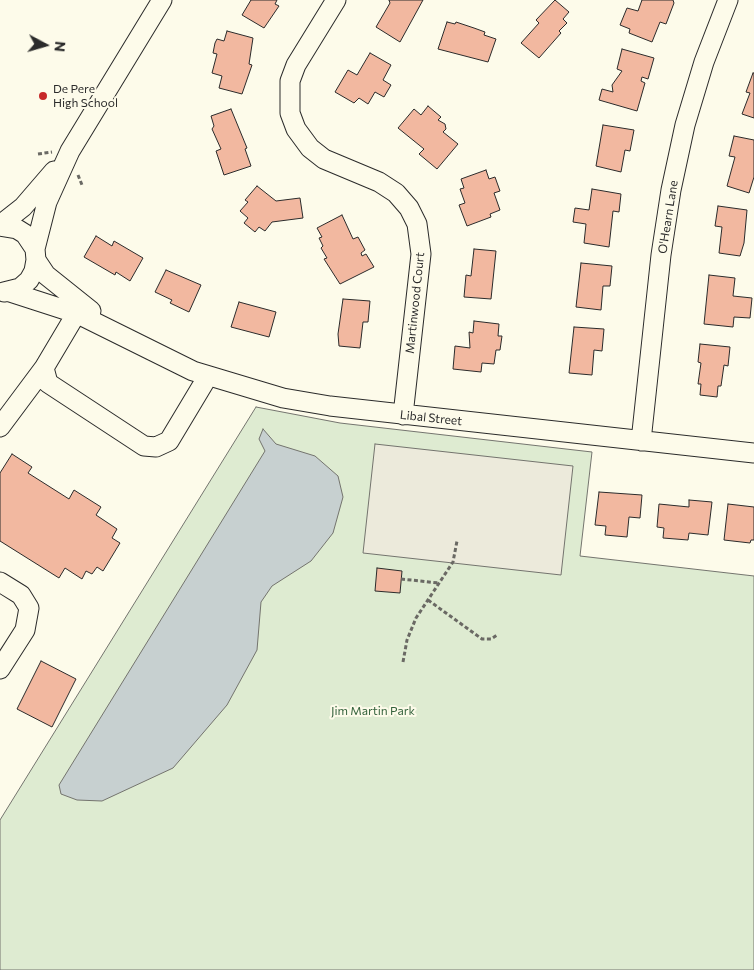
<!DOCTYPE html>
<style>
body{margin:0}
#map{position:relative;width:754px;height:970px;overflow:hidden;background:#fdfbea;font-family:Commissioner,sans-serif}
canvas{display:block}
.north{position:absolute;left:20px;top:20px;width:50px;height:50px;-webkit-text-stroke:4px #fdfbea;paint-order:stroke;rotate:96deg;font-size:14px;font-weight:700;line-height:20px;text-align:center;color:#2b2b2b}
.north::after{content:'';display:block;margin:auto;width:18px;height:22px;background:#2b2b2b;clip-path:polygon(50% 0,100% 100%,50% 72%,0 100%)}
</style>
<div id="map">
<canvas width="754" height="970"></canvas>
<div class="north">N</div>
</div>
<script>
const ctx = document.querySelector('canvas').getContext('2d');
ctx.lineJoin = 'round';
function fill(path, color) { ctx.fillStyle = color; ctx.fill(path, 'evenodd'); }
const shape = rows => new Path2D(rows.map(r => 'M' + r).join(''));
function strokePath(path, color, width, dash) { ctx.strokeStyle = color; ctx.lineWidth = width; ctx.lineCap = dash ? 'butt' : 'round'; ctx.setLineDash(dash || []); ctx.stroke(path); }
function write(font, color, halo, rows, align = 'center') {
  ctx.font = font + ' Commissioner,sans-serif'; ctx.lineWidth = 4; ctx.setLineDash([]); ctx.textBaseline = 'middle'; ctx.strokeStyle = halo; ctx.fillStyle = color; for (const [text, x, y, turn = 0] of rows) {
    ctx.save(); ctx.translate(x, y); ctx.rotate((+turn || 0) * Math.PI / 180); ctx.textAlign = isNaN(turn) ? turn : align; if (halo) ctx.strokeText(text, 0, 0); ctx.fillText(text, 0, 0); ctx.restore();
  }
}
const green = shape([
 [256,407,340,423,592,452,580,556,754,576,754,970,0,970,0,820,256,407]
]);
fill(green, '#deebd1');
strokePath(green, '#74746e', 1);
const parking = shape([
 [375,444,573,466,561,575,363,553,375,444]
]);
fill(parking, '#eceadb');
strokePath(parking, '#74746e', 1);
const water = shape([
 [263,429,276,444,315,456,338,476,343,497,333,533,311,561,272,586,261,602,257,650,227,705,173,768,102,801,77,800,61,794,59,785,265,451,259,439,263,429]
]);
fill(water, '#c7d0d0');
strokePath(water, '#74746e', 1);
const building = shape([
 [251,0,277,0,275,4,279,6,264,28,242,15,251,0],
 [389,0,423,0,400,42,376,27,390,3,389,0],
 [555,0,569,12,563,19,567,23,559,31,561,33,539,58,521,43,539,23,536,20,555,0],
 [642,0,673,0,674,3,666,24,660,22,652,42,629,33,630,29,620,25,627,8,638,11,642,0],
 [447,22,455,24,456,22,474,28,485,32,484,35,496,39,488,62,438,49,447,22],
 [227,31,253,38,249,64,252,65,242,94,219,88,222,76,212,73,217,54,213,53,215,43,217,39,224,41,227,31],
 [622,49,654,58,648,79,642,77,641,81,645,83,637,111,599,100,602,89,613,92,612,85,622,71,617,69,622,49],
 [370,53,391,65,383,80,391,85,384,97,375,92,368,104,359,98,354,103,335,92,348,70,357,75,370,53],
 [753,73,754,73,754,118,742,114,750,93,746,92,753,73],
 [428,106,441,117,438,120,445,124,446,129,443,132,458,144,437,169,419,154,424,149,398,128,414,109,421,115,428,106],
 [231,109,247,148,245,149,251,166,224,175,216,151,221,149,212,129,214,126,211,116,231,109],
 [603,125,634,130,630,151,625,150,621,172,596,166,603,125],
 [734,136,754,140,754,177,749,193,727,186,735,157,729,156,734,136],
 [486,170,489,179,495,177,500,191,494,193,500,210,490,214,491,217,467,226,459,205,465,203,460,189,464,188,461,179,486,170],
 [257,186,276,201,300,198,303,218,272,222,265,231,259,227,255,232,244,223,248,218,240,211,248,202,245,200,257,186],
 [592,189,621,194,619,212,613,211,609,247,584,243,586,224,573,222,575,208,589,210,592,189],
 [718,206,747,210,744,243,740,256,719,253,722,227,715,226,718,206],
 [342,215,353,239,358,237,365,250,361,253,362,256,366,254,374,267,340,284,324,259,327,258,321,248,323,246,319,238,322,237,317,228,342,215],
 [96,236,112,246,114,241,143,258,130,281,116,272,115,275,84,257,96,236],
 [474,249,496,251,491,299,464,297,466,275,471,276,474,249],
 [581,263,612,266,610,286,603,286,601,310,576,307,581,263],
 [166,270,201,285,189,312,170,303,172,300,155,292,166,270],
 [709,275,735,278,733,296,752,298,750,318,734,317,733,327,704,324,709,275],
 [343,299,370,301,368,322,363,322,360,348,339,346,338,334,343,299],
 [239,302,276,312,269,337,231,327,239,302],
 [474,321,499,324,498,336,502,336,500,350,496,350,494,364,482,363,481,372,453,369,455,346,470,348,469,332,473,333,474,321],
 [574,327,604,329,602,351,594,350,592,375,569,373,574,327],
 [700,344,730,347,728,366,724,365,721,386,718,386,717,397,700,395,701,384,698,384,701,363,698,362,700,344],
 [12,454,32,467,28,473,69,499,74,490,101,507,96,515,117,529,112,538,120,543,103,571,97,567,92,574,86,571,82,579,65,568,59,578,0,541,0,473,12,454],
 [599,492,642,495,640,518,629,517,627,537,605,535,606,526,595,525,599,492],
 [689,500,712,502,708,535,689,533,688,540,663,538,664,528,657,527,659,504,689,507,689,500],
 [728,504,754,507,754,540,751,540,750,543,724,540,728,504],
 [377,568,402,571,400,593,375,591,377,568],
 [41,661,76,679,52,727,17,709,41,661]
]);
fill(building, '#f2b8a0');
strokePath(building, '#2b2b2b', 1);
const minor = shape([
 [336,0,296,65,290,81,290,113,296,129,310,148,324,159,379,182,396,193,409,208,417,224,421,254,403,415],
 [0,225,23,207,54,171],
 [0,226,17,229,25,234,35,249,36,260,34,271,29,280,20,288,4,292],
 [35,249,47,202,70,151,162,0],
 [36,260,46,275,91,311],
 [10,292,78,314,193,371,283,398,330,406,754,453],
 [82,304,44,368,48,383,144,446,156,447,169,441,208,376],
 [0,427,44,368],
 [641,441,661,255,671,190,685,125,704,62,728,0],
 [0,582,21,595,29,608,25,630,0,669]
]);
strokePath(minor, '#2b2b2b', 21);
strokePath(shape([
 [38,154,52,152],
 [78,175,82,185],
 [401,579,439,583],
 [428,600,482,639,491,639,497,635],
 [403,662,407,640,416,618,453,562,457,541]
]), '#6a6964', 3, [4, 2.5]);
strokePath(minor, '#fdfbea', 19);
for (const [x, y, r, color] of [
 [43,96,5,"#c62828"]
]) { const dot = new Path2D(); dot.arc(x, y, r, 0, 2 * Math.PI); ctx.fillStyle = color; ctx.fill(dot); strokePath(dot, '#fdfbea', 2); }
write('12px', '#2b2b2b', '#fdfbea', [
 ["De Pere",53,89],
 ["High School",53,103]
], 'left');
write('12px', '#2b2b2b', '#fdfbea', [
 ["O'Hearn Lane",668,217,-81],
 ["Martinwood Court",415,303,-84],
 ["Libal Street",431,418,6]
]);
write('12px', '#34623c', '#fdfbea', [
 ["Jim Martin Park",373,711]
]);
</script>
